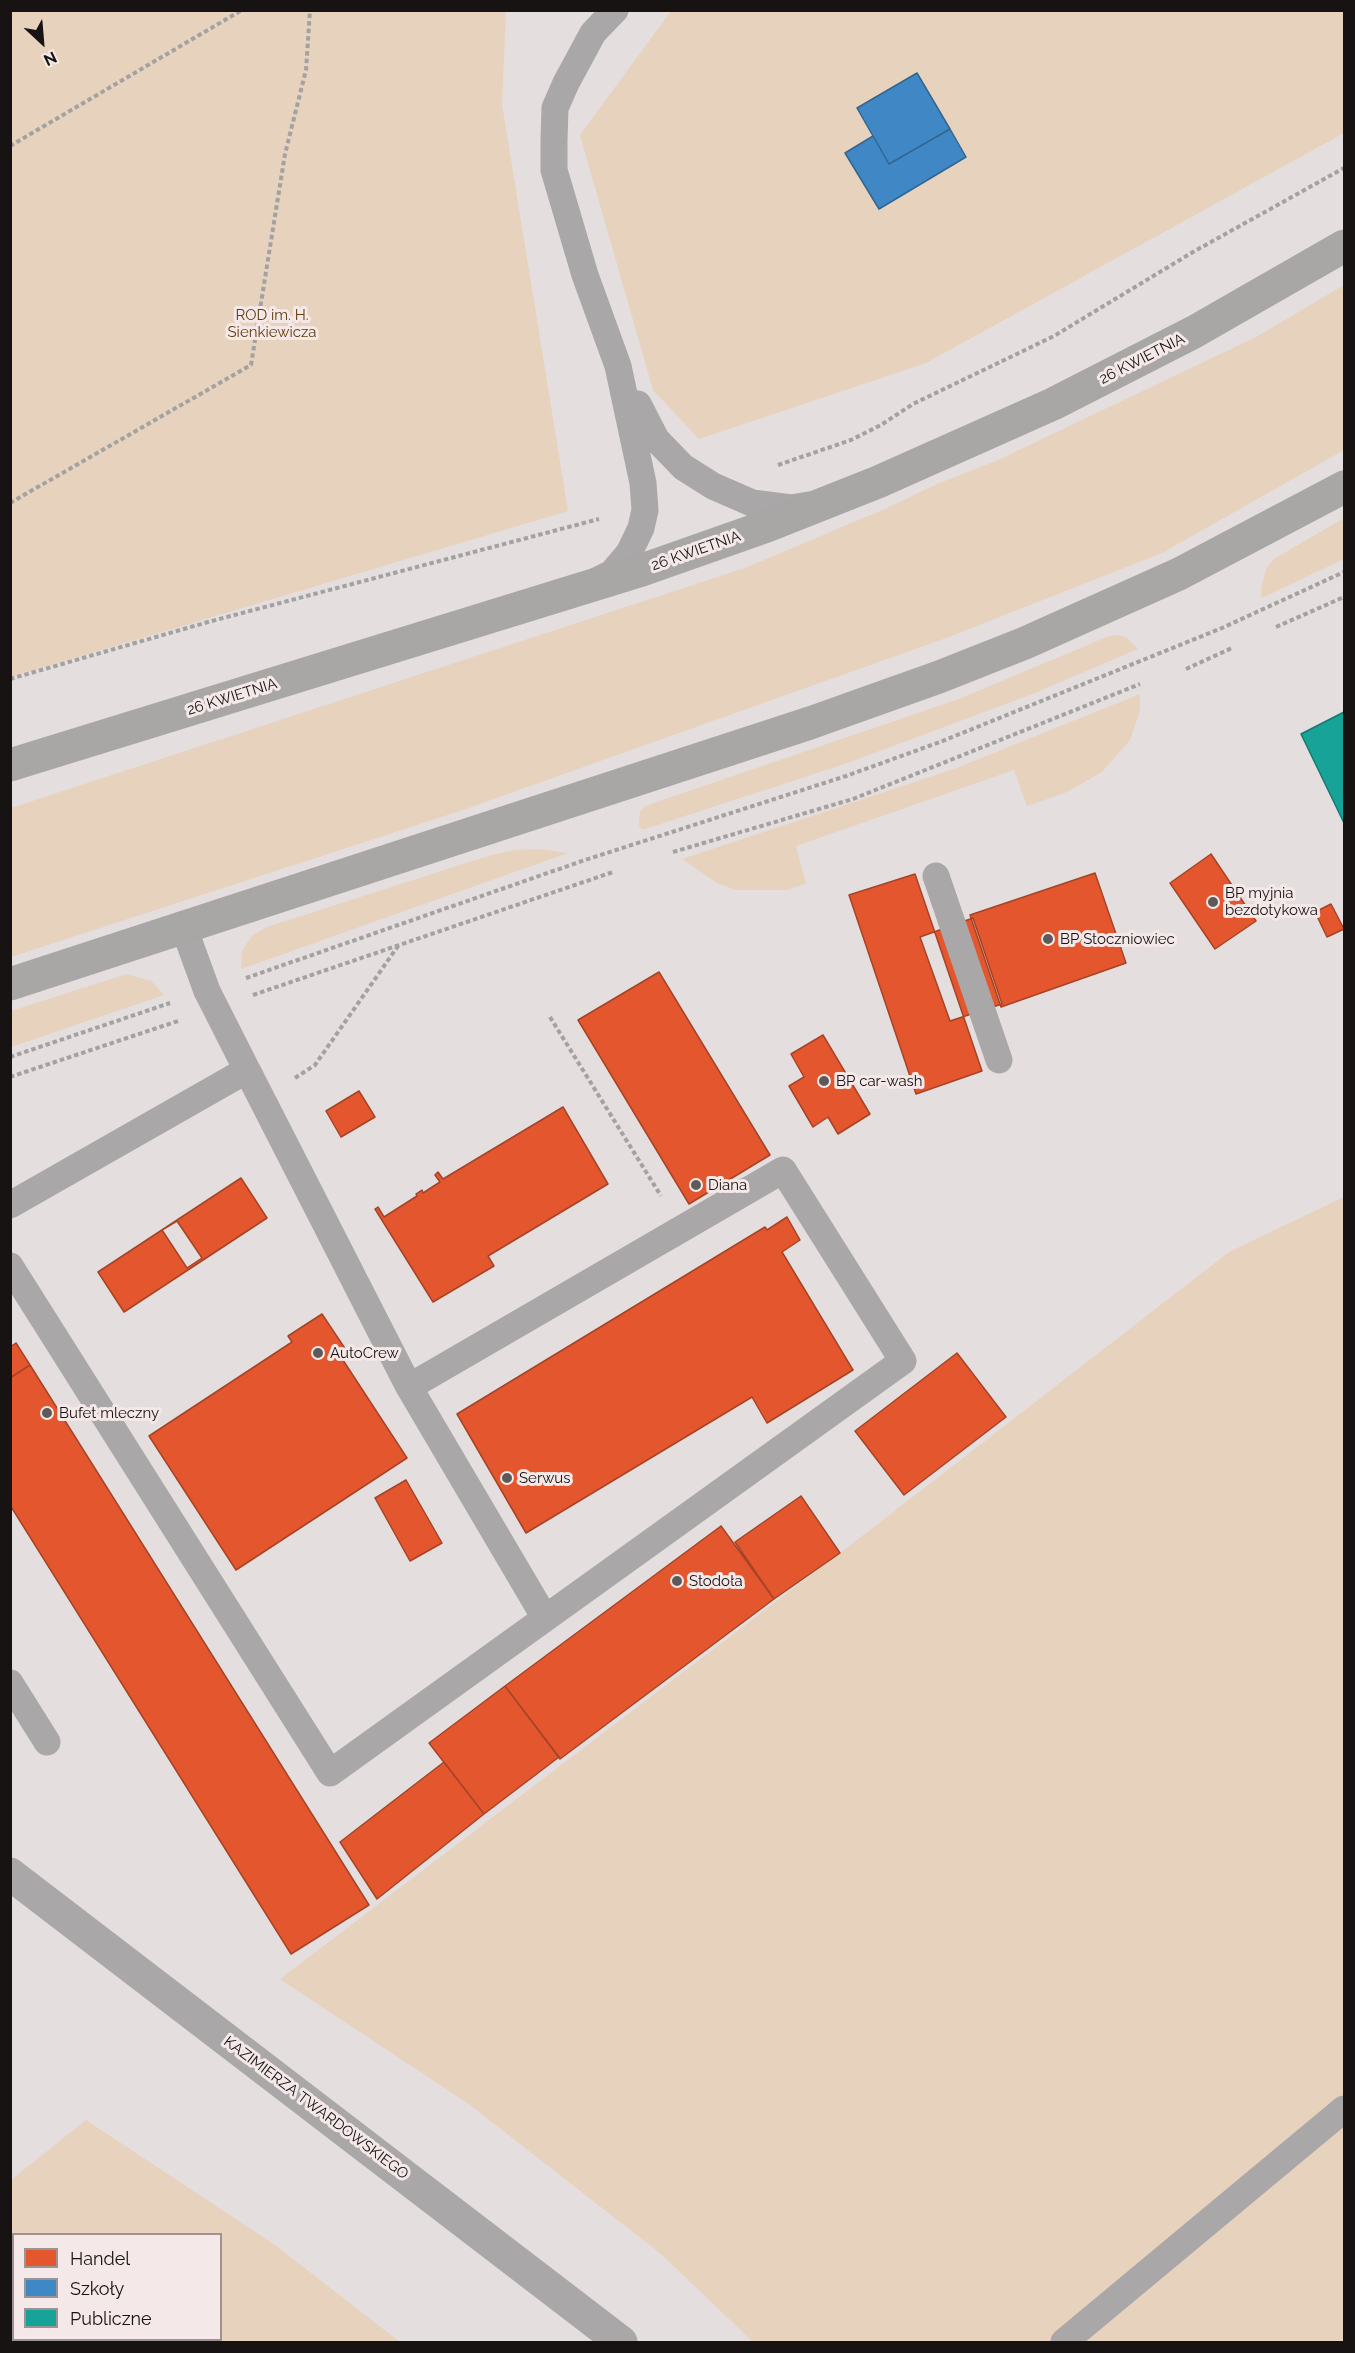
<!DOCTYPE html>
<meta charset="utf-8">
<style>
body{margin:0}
#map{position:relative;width:1355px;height:2353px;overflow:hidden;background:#e4dede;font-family:Raleway,sans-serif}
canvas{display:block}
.frame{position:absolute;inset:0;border:12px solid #171313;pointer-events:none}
.legend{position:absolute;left:12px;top:2233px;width:210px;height:108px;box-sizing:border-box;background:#f4e8e8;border:2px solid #9c9393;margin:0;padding:8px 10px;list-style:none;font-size:18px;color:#171313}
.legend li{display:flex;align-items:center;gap:12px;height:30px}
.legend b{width:30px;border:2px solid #9c9393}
.north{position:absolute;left:12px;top:12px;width:60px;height:60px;-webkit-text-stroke:4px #f4e8e8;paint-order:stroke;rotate:154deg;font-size:16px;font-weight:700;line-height:24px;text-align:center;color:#171313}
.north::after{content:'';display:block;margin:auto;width:21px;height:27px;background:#171313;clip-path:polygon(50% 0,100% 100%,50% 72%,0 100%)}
</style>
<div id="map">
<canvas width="1355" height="2353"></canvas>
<div class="frame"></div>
<ul class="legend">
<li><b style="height:16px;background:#e4572e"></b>Handel</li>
<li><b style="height:16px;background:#3f88c5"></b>Szkoły</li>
<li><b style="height:16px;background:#17a398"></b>Publiczne</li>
</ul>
<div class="north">N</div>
</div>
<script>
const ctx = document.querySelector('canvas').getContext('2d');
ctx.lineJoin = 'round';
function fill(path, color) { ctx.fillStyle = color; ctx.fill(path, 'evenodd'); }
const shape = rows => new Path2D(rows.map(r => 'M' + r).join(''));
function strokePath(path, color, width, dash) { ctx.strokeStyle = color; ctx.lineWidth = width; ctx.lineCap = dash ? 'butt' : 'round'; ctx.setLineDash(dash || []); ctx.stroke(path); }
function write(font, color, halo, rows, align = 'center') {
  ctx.font = font + ' Raleway,sans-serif'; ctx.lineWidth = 6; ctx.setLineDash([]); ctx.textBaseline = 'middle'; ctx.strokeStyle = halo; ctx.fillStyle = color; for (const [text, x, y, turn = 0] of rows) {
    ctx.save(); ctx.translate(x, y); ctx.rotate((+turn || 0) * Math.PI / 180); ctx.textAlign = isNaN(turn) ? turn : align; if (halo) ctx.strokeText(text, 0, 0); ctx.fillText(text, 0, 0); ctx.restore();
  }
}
fill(shape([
 [11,10,506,11,502,104,568,511,11,677],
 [671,11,1344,11,1344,133,926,363,699,439,653,390,580,135],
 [1344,285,1344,450,1162,553,949,637,457,812,11,957,11,808,745,568,887,508,937,484,996,461,1256,337],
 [1344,518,1344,559,1262,598,1261,589,1266,569,1274,559],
 [1118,635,1126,637,1138,649,1030,695,842,765,642,830,639,826,640,811,645,806,959,699,1109,636],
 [1140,694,1140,711,1130,740,1102,772,1065,793,1027,806,1014,770,796,846,806,884,786,890,736,890,717,883,682,859,954,769],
 [539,849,568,853,241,969,242,952,247,943,253,935,267,927,488,856,515,850],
 [127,974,151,981,164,995,11,1047,11,1011],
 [1344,1197,1344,2342,753,2342,661,2254,470,2105,280,1979,870,1530,1229,1252],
 [86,2120,275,2245,400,2342,11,2342,11,2180],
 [14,2234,220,2234,220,2340,14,2340]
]), '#e7d2be');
const shops = shape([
 [1211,854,1256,921,1215,949,1170,883,1211,854],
 [1095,873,1126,963,1001,1007,970,915,1095,873],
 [915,874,982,1071,916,1094,849,895,915,874],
 [1331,904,1344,929,1327,937,1315,912,1331,904],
 [973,918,1002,1004,950,1021,920,937,973,918],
 [659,972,770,1155,689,1204,578,1020,659,972],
 [823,1035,870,1114,838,1134,828,1117,813,1127,789,1086,804,1077,791,1054,823,1035],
 [359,1091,375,1117,341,1137,326,1111,359,1091],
 [563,1107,608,1184,488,1256,494,1266,433,1302,375,1209,378,1207,384,1217,417,1196,416,1194,422,1190,423,1193,440,1182,435,1175,438,1172,443,1179,563,1107],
 [241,1178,267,1218,124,1312,98,1272,241,1178],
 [787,1217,800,1240,782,1252,853,1370,767,1423,752,1397,526,1533,457,1414,765,1227,767,1230,787,1217],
 [177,1221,202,1258,187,1268,162,1230,177,1221],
 [322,1314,346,1350,339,1354,407,1458,236,1570,149,1436,292,1342,288,1336,322,1314],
 [16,1343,30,1365,10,1378,10,1347,16,1343],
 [957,1353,1006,1417,904,1495,855,1431,957,1353],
 [30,1365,369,1905,291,1954,10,1505,10,1378,30,1365],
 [406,1480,442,1543,410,1561,375,1498,406,1480],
 [801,1496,840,1553,774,1599,735,1542,801,1496],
 [721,1526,774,1599,560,1759,505,1686,721,1526],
 [505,1686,559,1757,484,1814,429,1743,505,1686],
 [444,1762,484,1814,377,1899,340,1842,444,1762]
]);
fill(shops, '#e4572e');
strokePath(shops, '#a64326', 1.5);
const schools = shape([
 [917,73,950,129,889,164,857,108,917,73],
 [950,129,966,157,879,209,845,153,873,136,889,164,950,129]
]);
fill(schools, '#3f88c5');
strokePath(schools, '#336590', 1.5);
const public = shape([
 [1344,712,1344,823,1301,734,1344,712]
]);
fill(public, '#17a398');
strokePath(public, '#177870', 1.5);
strokePath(shape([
 [10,146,242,10],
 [778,465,851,440,881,425,913,404,1054,336,1193,252,1344,168],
 [10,503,251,365,285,154,306,70,310,10],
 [1276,627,1344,597],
 [1186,669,1232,648],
 [10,679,208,622,599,519],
 [673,852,853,799,1140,684],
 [246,978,585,860,846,776,940,742,1222,628,1344,572],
 [253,995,613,872],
 [550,1017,661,1196],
 [10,1057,170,1003],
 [10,1077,178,1021],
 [295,1078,315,1065,398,946]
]), '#a4a2a1', 4, [4.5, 3]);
strokePath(shape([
 [638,404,656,439,683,467,713,486,752,503,791,508,809,505],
 [598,580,612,573,629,553,641,528,645,510,643,483,618,366,585,275,554,170,554,140,555,108,566,83,593,33,615,10],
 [936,876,999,1060],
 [247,1070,409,1387,545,1618],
 [10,1205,247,1070,207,991,184,928],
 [10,1266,330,1773,903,1361,783,1170,409,1387],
 [10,1683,47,1742],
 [1064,2342,1344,2109]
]), '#a9a7a7', 27);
strokePath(shape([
 [10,1874,621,2342]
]), '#a9a7a7', 33);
strokePath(shape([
 [10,765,642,570,767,526,878,482,1053,404,1194,332,1344,246],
 [10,984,810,723,939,677,1025,643,1179,574,1344,487]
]), '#a9a7a6', 33);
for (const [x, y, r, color] of [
 [1213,902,6,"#5f5a5a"],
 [1048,939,6,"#5f5a5a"],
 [824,1081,6,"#5f5a5a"],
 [696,1185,6,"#5f5a5a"],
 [318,1353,6,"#5f5a5a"],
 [47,1413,6,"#5f5a5a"],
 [507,1478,6,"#5f5a5a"],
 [677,1581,6,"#5f5a5a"]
]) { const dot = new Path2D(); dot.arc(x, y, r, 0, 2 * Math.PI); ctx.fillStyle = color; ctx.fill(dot); strokePath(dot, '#f4e8e8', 2); }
write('15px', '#613e0c', '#f4e8e8', [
 ["ROD im. H.",272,315],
 ["Sienkiewicza",272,332]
]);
write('15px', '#171313', '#f4e8e8', [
 ["26 KWIETNIA",1142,359,-27],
 ["26 KWIETNIA",696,551,-19],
 ["26 KWIETNIA",232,697,-17],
 ["KAZIMIERZA TWARDOWSKIEGO",316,2108,37]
]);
write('15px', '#171313', '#f4e8e8', [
 ["BP myjnia",1225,893],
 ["bezdotykowa",1225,910],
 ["BP Stoczniowiec",1060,939],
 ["BP car-wash",836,1081],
 ["Diana",708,1185],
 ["AutoCrew",330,1353],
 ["Bufet mleczny",59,1413],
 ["Serwus",519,1478],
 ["Stodoła",689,1581]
], 'left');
</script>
